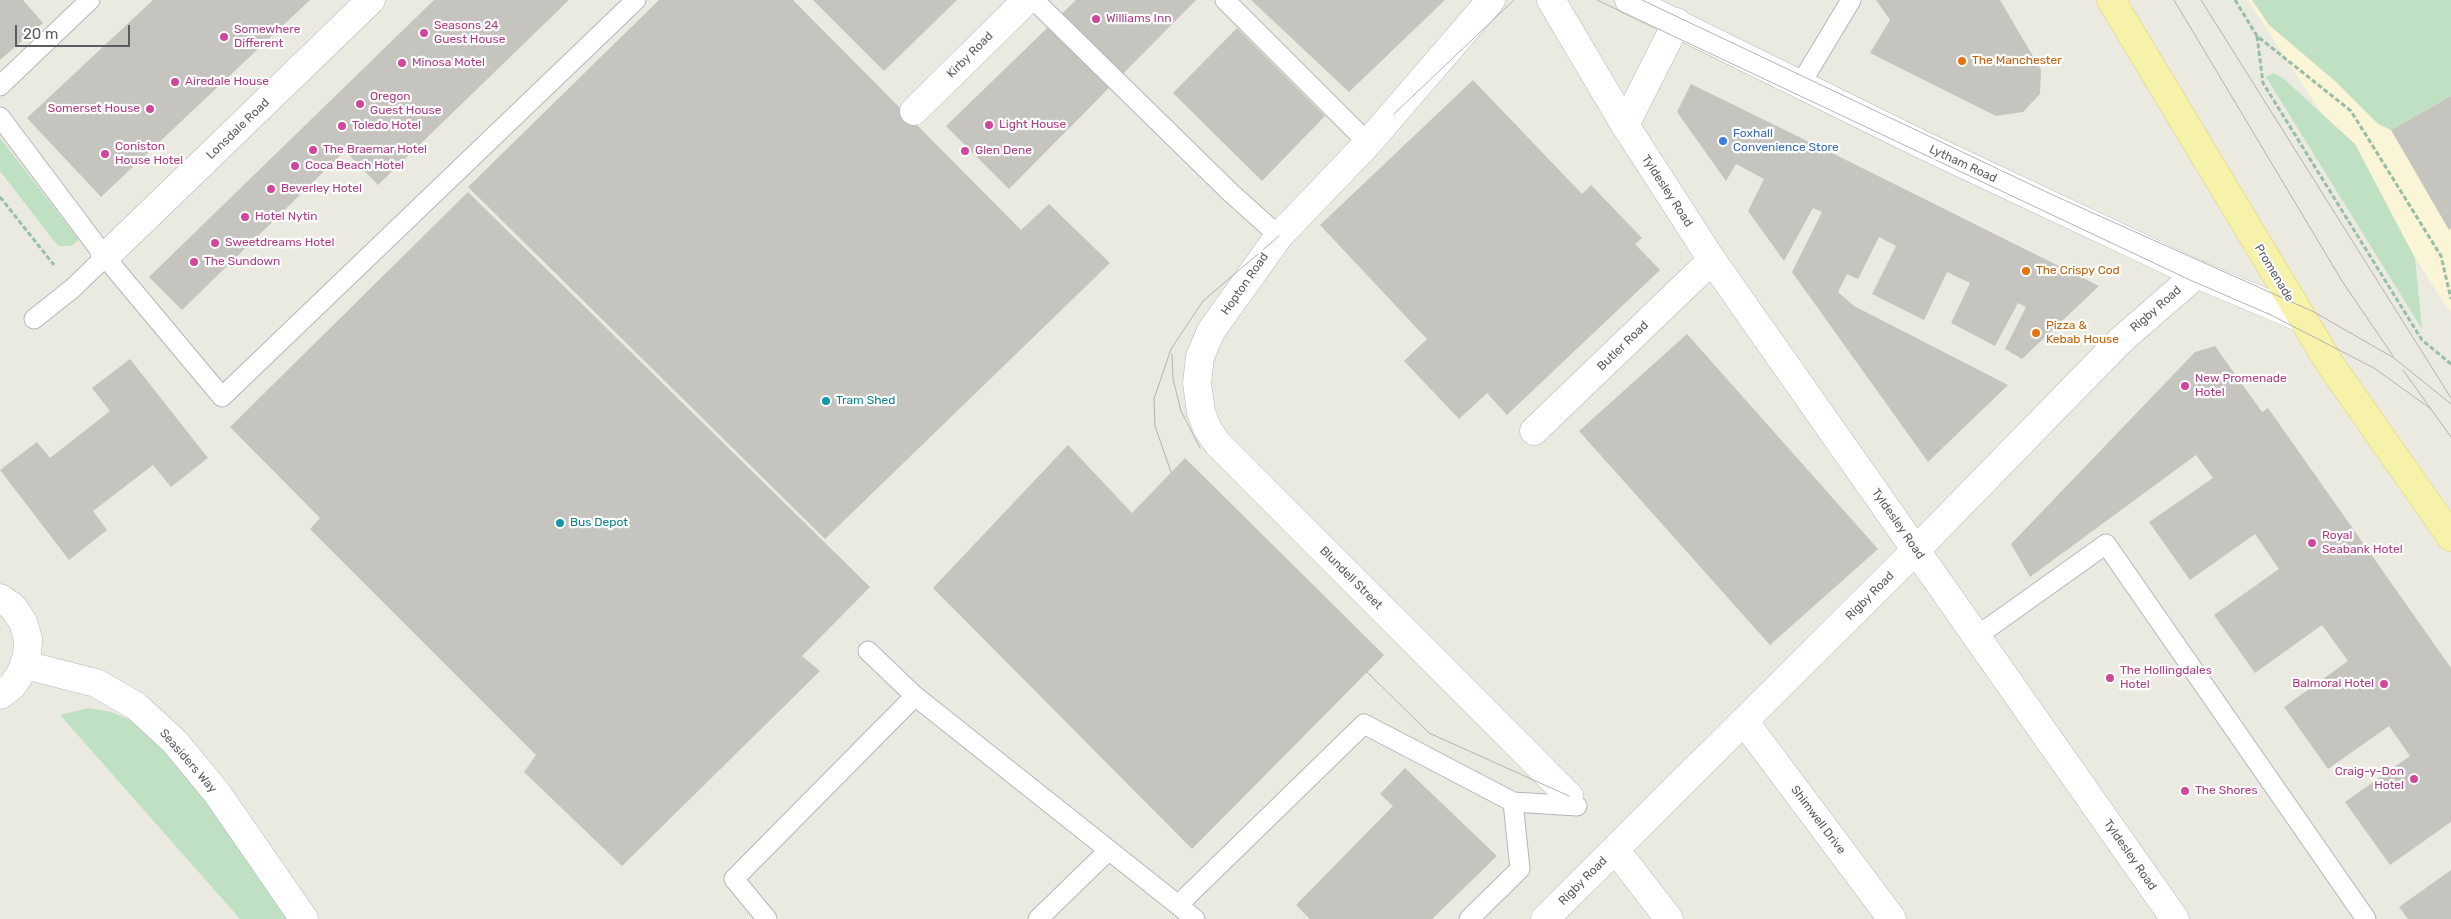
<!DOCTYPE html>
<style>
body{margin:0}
#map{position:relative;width:2451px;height:919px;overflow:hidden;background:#ebeae1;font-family:Rubik,sans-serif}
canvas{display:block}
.scale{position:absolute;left:15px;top:25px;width:115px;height:22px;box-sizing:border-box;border:2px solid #595c60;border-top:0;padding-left:6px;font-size:15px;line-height:18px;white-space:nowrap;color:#595c60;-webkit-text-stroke:4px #fff;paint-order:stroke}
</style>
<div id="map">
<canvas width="2451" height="919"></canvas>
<div class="scale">20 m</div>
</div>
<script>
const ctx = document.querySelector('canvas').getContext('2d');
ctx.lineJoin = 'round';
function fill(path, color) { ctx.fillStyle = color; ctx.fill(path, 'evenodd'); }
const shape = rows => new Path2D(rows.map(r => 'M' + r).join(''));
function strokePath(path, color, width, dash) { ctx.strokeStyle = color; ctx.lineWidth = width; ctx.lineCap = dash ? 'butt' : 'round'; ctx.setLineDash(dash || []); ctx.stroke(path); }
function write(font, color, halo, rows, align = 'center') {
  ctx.font = font + ' Rubik,sans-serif'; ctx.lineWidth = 4.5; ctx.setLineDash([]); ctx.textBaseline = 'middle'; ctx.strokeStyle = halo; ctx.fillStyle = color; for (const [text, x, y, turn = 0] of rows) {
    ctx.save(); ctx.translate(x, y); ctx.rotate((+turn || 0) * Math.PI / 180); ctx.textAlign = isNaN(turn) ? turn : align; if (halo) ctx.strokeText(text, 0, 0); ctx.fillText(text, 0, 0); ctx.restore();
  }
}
fill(shape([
 [2248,0,2451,0,2451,313,2415,258]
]), '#faf5d7');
fill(shape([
 [2252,0,2451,0,2451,96,2391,130,2378,124,2335,81,2269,25],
 [2274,73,2284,79,2355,144,2415,258,2422,329,2266,77],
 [0,138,79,240,71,246,59,246,54,241,0,171],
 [88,708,112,712,139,724,174,759,294,919,240,919,60,715]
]), '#bfe0c3');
fill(shape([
 [0,0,23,0,43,23,0,60],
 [153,0,310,0,101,197,27,118],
 [434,0,569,0,378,185,345,151,182,310,149,277],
 [659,0,793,0,1021,230,1049,204,1110,263,825,539,468,187],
 [813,0,957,0,884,71],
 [1076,0,1196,0,1009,189,946,126],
 [1251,0,1445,0,1349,92],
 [1876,0,2000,0,2041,70,2040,94,2023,112,1996,116,1870,53,1890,20],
 [1237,28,1325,116,1262,181,1173,93],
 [1473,80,1582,194,1591,185,1642,238,1635,244,1660,270,1507,415,1487,393,1459,419,1404,361,1427,339,1320,225],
 [1691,84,1840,157,2099,286,2022,359,2005,349,2026,307,2018,303,1995,346,1951,323,1970,283,1947,272,1924,320,1872,294,1896,246,1879,237,1858,279,1847,274,1838,292,1854,306,2008,385,1928,462,1792,272,1822,212,1813,208,1784,261,1748,211,1764,179,1736,164,1726,181,1677,112],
 [2451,96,2451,228,2449,230,2391,130],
 [468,192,870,587,802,656,820,671,622,866,524,772,536,755,310,529,320,518,230,427],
 [1687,334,1878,549,1770,645,1579,431],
 [2215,346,2262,412,2268,408,2451,668,2451,822,2390,865,2345,802,2410,756,2389,726,2328,769,2284,707,2348,661,2322,625,2255,673,2214,615,2279,569,2255,534,2190,580,2149,522,2213,478,2196,455,2030,577,2011,544,2195,352],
 [130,359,208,458,171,487,153,465,93,511,107,530,69,560,0,470,37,442,50,458,110,411,92,388],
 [1068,445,1132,513,1185,458,1384,655,1192,849,933,588],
 [1405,768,1497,856,1432,919,1310,919,1296,905,1393,806,1380,794],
 [2451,870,2451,919,2408,919,2399,907]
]), '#c6c4be');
const service = shape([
 [1034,0,1231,193,1279,236],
 [1225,0,1368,143],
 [1800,85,1851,0],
 [0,86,90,0],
 [0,117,105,257,222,397,636,0],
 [34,319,73,288,105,257],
 [1977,636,2106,544,2366,919],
 [868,651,915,696,1178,905],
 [767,919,734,879,915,696],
 [1038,919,1109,850],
 [1195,919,1178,905,1364,724,1513,802,1577,806],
 [1469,919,1520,869,1513,802]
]);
const minor = shape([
 [1491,0,1368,143,1279,236,1211,331,1200,357,1197,383,1201,412,1207,428,1217,443,1569,796],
 [1551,0,1625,125,1712,260,2175,919],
 [914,111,1027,0],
 [1625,125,1677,22],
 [105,257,371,0],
 [1534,431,1712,260],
 [25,665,96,683,136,706,175,742,217,793,304,919],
 [1744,721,1892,919],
 [1615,849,1669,919]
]);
const tertiary = shape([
 [0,598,13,607,23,622,28,639,27,656,21,673,12,686,0,695],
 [1545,919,1916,550,2121,340,2197,274]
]);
const secondary = shape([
 [1629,0,1923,145,2197,274,2301,318]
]);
const primary = shape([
 [2111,0,2330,364,2451,537]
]);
strokePath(service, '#b3b6ba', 21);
strokePath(minor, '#b3b6ba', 29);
strokePath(tertiary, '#b3b6ba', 29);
strokePath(secondary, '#b4b6bc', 29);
strokePath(primary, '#e2cc62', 29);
strokePath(shape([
 [2235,0,2257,36,2351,111,2441,256,2451,299],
 [2257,36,2263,83,2422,340,2451,364],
 [0,197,54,265]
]), '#98bea7', 3, [5, 2.5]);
strokePath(service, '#fff', 19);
strokePath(minor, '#fff', 28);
strokePath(tertiary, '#fff', 28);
strokePath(secondary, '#fff', 28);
strokePath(primary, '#f6f2aa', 28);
strokePath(shape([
 [1597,0,2190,280,2271,315,2374,368,2431,409],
 [1642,0,2055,196,2314,312,2394,358,2451,404],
 [2174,0,2342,281,2393,356],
 [2201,0,2451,398],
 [1394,114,1514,0],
 [1172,354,1173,379,1181,411,1200,448],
 [2403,370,2451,437],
 [1171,472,1155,426,1154,399,1171,349,1203,301,1279,236],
 [1367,672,1429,733,1569,796]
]), '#b1b2b2', 1);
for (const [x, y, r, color] of [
 [1096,19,5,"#d1479c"],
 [424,33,5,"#d1479c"],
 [224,37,5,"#d1479c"],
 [1962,61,5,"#e8710a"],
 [402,63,5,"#d1479c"],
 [175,82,5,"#d1479c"],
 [360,104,5,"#d1479c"],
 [150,109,5,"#d1479c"],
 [989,125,5,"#d1479c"],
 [342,126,5,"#d1479c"],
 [1723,141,5,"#3f7fe0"],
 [313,150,5,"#d1479c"],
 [965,151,5,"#d1479c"],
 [105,154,5,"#d1479c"],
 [295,166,5,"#d1479c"],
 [271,189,5,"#d1479c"],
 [245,217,5,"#d1479c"],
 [215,243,5,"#d1479c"],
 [194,262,5,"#d1479c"],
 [2026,271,5,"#e8710a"],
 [2036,333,5,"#e8710a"],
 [2185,386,5,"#d1479c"],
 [826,401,5,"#0f9aa8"],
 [560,523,5,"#0f9aa8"],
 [2312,543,5,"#d1479c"],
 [2110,678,5,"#d1479c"],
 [2384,684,5,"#d1479c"],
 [2414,779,5,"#d1479c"],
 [2185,791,5,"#d1479c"]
]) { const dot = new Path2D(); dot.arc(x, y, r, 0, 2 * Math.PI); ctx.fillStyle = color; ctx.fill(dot); strokePath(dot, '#fff', 2); }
write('12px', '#b23c85', '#fff', [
 ["Williams Inn",1106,19],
 ["Seasons 24",434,26],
 ["Guest House",434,40],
 ["Somewhere",234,30],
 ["Different",234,44],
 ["Minosa Motel",412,63],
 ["Airedale House",185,82],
 ["Oregon",370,97],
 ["Guest House",370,111],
 ["Somerset House",140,109,"right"],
 ["Light House",999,125],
 ["Toledo Hotel",352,126],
 ["Coniston",115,147],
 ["House Hotel",115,161],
 ["The Braemar Hotel",323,150],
 ["Glen Dene",975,151],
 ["Coca Beach Hotel",305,166],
 ["Beverley Hotel",281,189],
 ["Hotel Nytin",255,217],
 ["Sweetdreams Hotel",225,243],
 ["The Sundown",204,262],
 ["New Promenade",2195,379],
 ["Hotel",2195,393],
 ["Royal",2322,536],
 ["Seabank Hotel",2322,550],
 ["The Hollingdales",2120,671],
 ["Hotel",2120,685],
 ["Balmoral Hotel",2374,684,"right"],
 ["Craig-y-Don",2404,772,"right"],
 ["Hotel",2404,786,"right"],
 ["The Shores",2195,791]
], 'left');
write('12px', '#595c60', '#fff', [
 ["Kirby Road",970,55,-45],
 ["Lonsdale Road",238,129,-44],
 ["Lytham Road",1963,164,25],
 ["Tyldesley Road",1667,191,57],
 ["Promenade",2274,273,59],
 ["Hopton Road",1245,284,-55],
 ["Rigby Road",2156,309,-41],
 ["Butler Road",1623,346,-44],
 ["Tyldesley Road",1898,524,55],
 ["Blundell Street",1351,578,45],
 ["Rigby Road",1870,596,-45],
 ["Seasiders Way",188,761,49],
 ["Shimwell Drive",1818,820,53],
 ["Tyldesley Road",2130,855,55],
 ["Rigby Road",1583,881,-45]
]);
write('12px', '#c56008', '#fff', [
 ["The Manchester",1972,61],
 ["The Crispy Cod",2036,271],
 ["Pizza &",2046,326],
 ["Kebab House",2046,340]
], 'left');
write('12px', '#366cbe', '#fff', [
 ["Foxhall",1733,134],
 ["Convenience Store",1733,148]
], 'left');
write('12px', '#0d838f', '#fff', [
 ["Tram Shed",836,401],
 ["Bus Depot",570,523]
], 'left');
</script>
